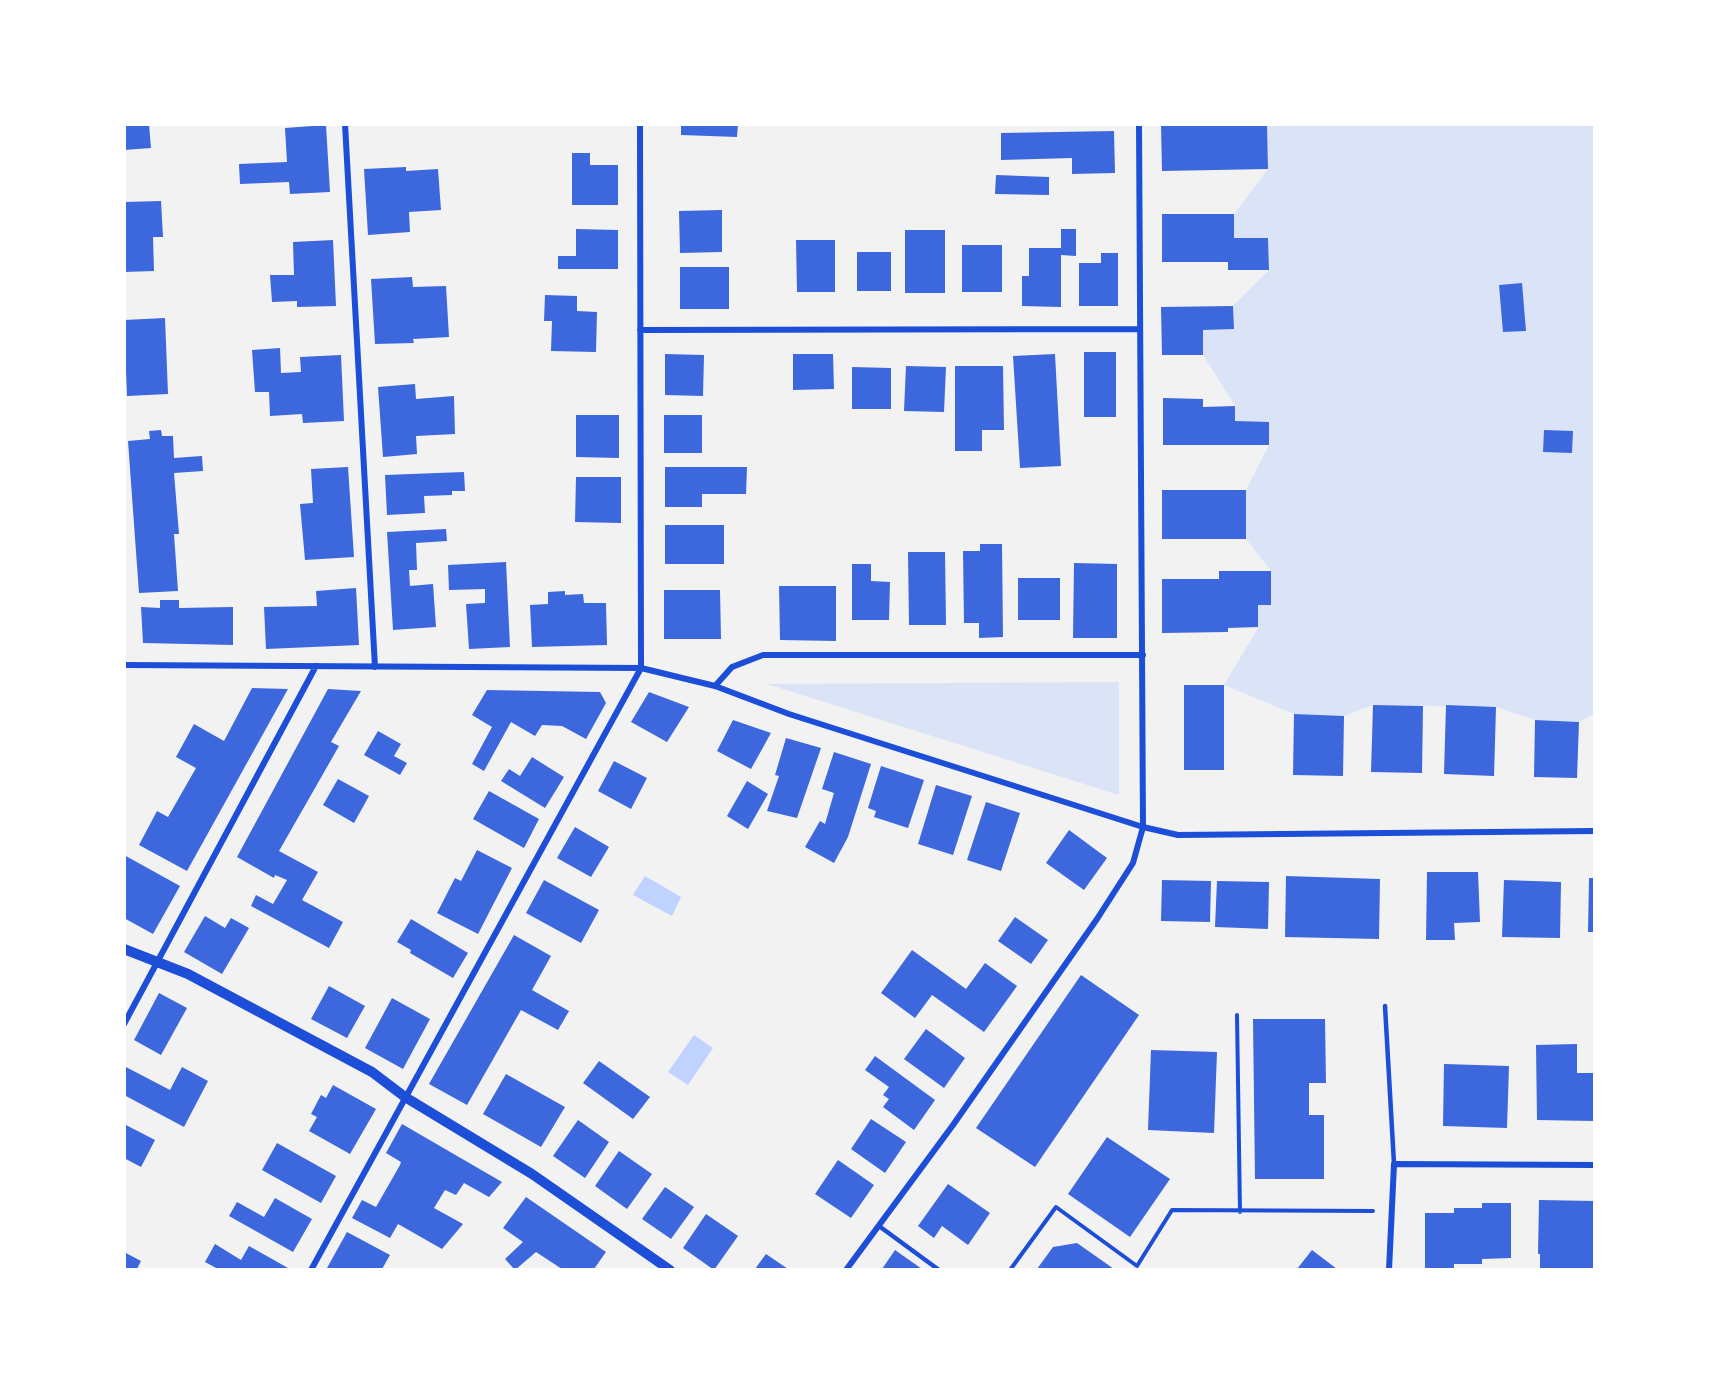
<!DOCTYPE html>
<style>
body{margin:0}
#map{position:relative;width:1719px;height:1394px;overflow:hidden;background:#f2f2f2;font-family:"Fira Sans",sans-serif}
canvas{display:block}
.frame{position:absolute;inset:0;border:126px solid #fff;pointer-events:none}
</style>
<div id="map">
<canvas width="1719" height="1394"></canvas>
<div class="frame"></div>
</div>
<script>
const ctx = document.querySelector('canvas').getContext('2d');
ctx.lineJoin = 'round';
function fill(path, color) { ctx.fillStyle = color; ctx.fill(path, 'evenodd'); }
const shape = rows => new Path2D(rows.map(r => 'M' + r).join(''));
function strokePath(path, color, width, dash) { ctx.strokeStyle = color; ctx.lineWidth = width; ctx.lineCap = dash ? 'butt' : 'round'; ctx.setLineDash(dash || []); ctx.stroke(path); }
fill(shape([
 [1267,125,1594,125,1594,714,1579,722,1535,720,1496,707,1373,705,1344,716,1294,714,1224,685,1258,628,1258,605,1271,604,1271,571,1246,539,1246,490,1269,445,1269,423,1235,421,1235,406,1203,355,1203,330,1233,329,1233,306,1269,270,1268,238,1234,238,1234,214,1268,169],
 [1119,682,1119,795,767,684]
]), '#dbe4f7');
fill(shape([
 [645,876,681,897,672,916,633,895],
 [694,1035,713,1048,688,1085,668,1072]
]), '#bfd3fe');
fill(shape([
 [124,124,149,124,151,148,124,150],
 [681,124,738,124,737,137,681,135],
 [1267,124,1268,169,1162,171,1161,125],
 [326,125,330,192,290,194,289,182,240,184,239,164,287,162,285,128],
 [1114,131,1115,173,1072,174,1072,158,1001,160,1001,133],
 [572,153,590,153,590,165,618,165,618,205,572,205],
 [406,167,406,171,438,169,441,210,409,212,410,232,368,235,364,169],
 [996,175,1049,177,1049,195,995,194],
 [161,201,163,237,153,237,154,271,124,272,124,202],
 [722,210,722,252,680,253,679,211],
 [1162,214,1234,214,1234,238,1268,238,1269,270,1228,270,1228,262,1162,262],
 [576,229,618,230,618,269,558,269,558,256,576,256],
 [1061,229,1076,229,1076,256,1061,255,1061,307,1022,306,1022,276,1029,276,1029,248,1061,248],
 [905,230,945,230,945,293,905,293],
 [333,240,336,306,297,307,297,301,272,302,270,275,294,275,293,242],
 [796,240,835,240,835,292,797,292],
 [962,245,1002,245,1002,292,962,292],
 [857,252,891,252,891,291,857,291],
 [1101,253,1118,253,1118,306,1079,306,1079,263,1101,263],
 [680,267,729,267,729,309,680,309],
 [412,277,413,287,446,286,449,337,413,339,414,343,375,344,371,279],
 [1522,283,1526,331,1503,332,1499,285],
 [545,295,577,296,577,311,597,312,596,352,551,351,552,321,544,321],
 [1233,306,1234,329,1203,330,1203,355,1162,355,1161,307],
 [165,318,168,394,127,396,124,320],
 [280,348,281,373,301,372,300,357,341,355,344,421,303,423,302,414,270,416,269,392,255,392,252,350],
 [1084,352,1116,352,1116,417,1084,417],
 [665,354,704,355,703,396,665,395],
 [793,354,833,354,834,389,793,390],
 [1055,354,1061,466,1020,468,1013,356],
 [906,366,946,367,944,412,904,411],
 [955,366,1003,366,1004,430,982,430,982,451,955,451],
 [852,367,891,368,891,409,852,409],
 [415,384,416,399,454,396,455,434,416,436,417,454,383,457,378,387],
 [1163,398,1203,399,1203,407,1235,406,1235,421,1269,422,1269,445,1163,445],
 [576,415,619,415,619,458,576,457],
 [664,415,702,415,702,453,664,453],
 [161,430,162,436,173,436,174,458,202,456,203,471,174,473,179,534,174,534,178,591,139,593,128,441,150,439,149,431],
 [1544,430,1573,431,1572,453,1543,452],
 [348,467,354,557,305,560,300,504,313,503,311,469],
 [665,467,747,467,746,494,702,494,702,507,665,507],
 [464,472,465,491,452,491,452,495,424,496,425,513,387,515,385,475],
 [576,477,621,477,621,523,575,522],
 [1162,490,1246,490,1246,539,1162,539],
 [665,525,724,525,724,564,665,564],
 [446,529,447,541,416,543,417,570,409,570,410,586,433,584,436,627,393,630,387,532],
 [980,544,1002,544,1003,637,979,638,979,623,964,623,963,551,980,551],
 [908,552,945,552,946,625,909,625],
 [506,562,510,647,469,649,466,604,485,603,485,589,449,590,448,565],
 [1074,563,1117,564,1117,638,1073,638],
 [852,564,871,564,871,581,890,582,889,620,852,620],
 [1219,571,1271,571,1271,605,1258,605,1258,627,1228,628,1228,632,1162,633,1162,579,1219,579],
 [1018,578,1060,578,1060,620,1018,620],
 [779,586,836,586,836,641,780,640],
 [356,588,359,645,266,649,264,607,317,606,316,591],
 [664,590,720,590,721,639,664,639],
 [565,591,565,595,583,594,584,603,606,603,607,645,532,647,530,605,548,604,548,592],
 [160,600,179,600,179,608,233,607,233,645,143,643,141,607,160,608],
 [1184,685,1224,685,1224,770,1184,770],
 [252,688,288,689,187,871,139,845,157,811,168,817,196,768,176,757,194,724,224,741],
 [328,689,361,691,331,742,339,746,279,851,318,872,302,900,343,922,329,948,251,906,256,895,273,904,287,880,275,875,274,878,237,857],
 [487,690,600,692,606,703,586,739,562,726,542,725,535,736,511,722,484,771,472,764,492,727,472,715],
 [649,692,689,707,667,742,631,722],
 [1373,705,1423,706,1422,773,1371,772],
 [1446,705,1496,707,1494,776,1444,774],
 [1294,714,1344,716,1343,776,1293,775],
 [733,720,771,733,751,769,717,751],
 [1535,720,1579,722,1577,778,1534,777],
 [378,731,401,744,394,756,407,763,400,775,364,755],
 [786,738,821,748,797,818,767,811,779,776,775,775],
 [834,752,871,764,848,837,834,863,805,847,820,821,825,824,834,793,822,789],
 [532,757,564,777,545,808,501,781,509,769,520,776],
 [614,761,647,778,631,809,598,791],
 [881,766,924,780,908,828,874,817,876,811,868,808],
 [338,779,369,796,354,823,323,805],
 [747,781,768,794,748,829,727,816],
 [936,785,972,796,953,855,918,844],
 [489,791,539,819,524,848,473,819],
 [986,802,1020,813,1001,871,967,860],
 [575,827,609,847,591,877,557,858],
 [1069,830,1107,858,1084,890,1046,863],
 [477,850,512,868,478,934,437,913,455,878,461,881],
 [124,855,180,886,153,934,124,918],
 [1427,872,1478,872,1480,922,1454,923,1455,940,1426,940],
 [1286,876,1380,879,1379,939,1285,937],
 [1589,878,1594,878,1594,932,1588,932],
 [544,880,599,910,581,943,526,913],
 [1162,880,1211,881,1210,922,1161,921],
 [1504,880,1561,882,1560,938,1502,937],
 [1217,881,1269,882,1268,929,1215,927],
 [205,916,225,928,231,918,249,928,222,974,184,952],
 [1015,917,1048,940,1031,964,998,941],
 [411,919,468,953,453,978,410,953,411,950,397,942],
 [514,935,551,956,532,990,569,1011,558,1030,521,1010,467,1105,429,1084],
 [912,950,966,989,985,963,1017,986,984,1032,932,995,915,1018,881,993],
 [1081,975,1139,1015,1035,1167,976,1128],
 [329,986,365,1006,347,1038,311,1019],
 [159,993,187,1008,161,1055,134,1040],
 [392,998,430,1019,403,1069,365,1048],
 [1253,1019,1325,1019,1326,1083,1309,1083,1309,1115,1324,1115,1324,1179,1255,1179],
 [926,1029,965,1058,944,1088,904,1059],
 [1577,1044,1577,1073,1594,1073,1594,1121,1537,1120,1536,1045],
 [1151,1050,1217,1052,1214,1133,1148,1130],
 [875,1056,935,1100,914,1130,883,1107,889,1099,883,1095,889,1087,865,1070],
 [599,1061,650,1097,633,1119,583,1083],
 [1444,1064,1509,1066,1507,1128,1443,1126],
 [124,1066,170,1090,182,1067,208,1081,184,1127,124,1095],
 [506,1074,565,1107,541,1147,483,1114],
 [333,1085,376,1109,350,1154,309,1131,317,1117,311,1114,321,1095,326,1098],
 [871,1119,906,1142,885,1173,851,1149],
 [578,1120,609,1142,585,1178,553,1156],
 [124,1124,155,1140,141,1167,124,1158],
 [402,1124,502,1182,489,1197,464,1183,456,1195,445,1190,434,1208,463,1224,442,1249,398,1224,390,1238,352,1218,362,1200,376,1207,400,1165,401,1162,386,1153],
 [1107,1137,1170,1179,1130,1237,1068,1194],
 [277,1143,336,1176,321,1203,262,1170],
 [619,1151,652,1174,627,1209,595,1186],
 [838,1160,874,1185,851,1218,815,1194],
 [948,1184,990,1213,968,1245,942,1226,934,1238,918,1226],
 [665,1187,694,1207,671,1239,642,1219],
 [526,1197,606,1252,594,1269,562,1269,536,1252,515,1270,505,1259,523,1242,503,1228],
 [275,1198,312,1219,293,1252,229,1216,237,1202,264,1217],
 [1539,1200,1594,1201,1594,1269,1540,1269,1540,1254,1538,1254],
 [1482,1203,1511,1203,1511,1258,1482,1259,1482,1264,1454,1264,1454,1269,1425,1269,1425,1213,1454,1213,1454,1208,1482,1208],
 [706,1214,738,1236,714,1270,683,1248],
 [347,1232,390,1255,382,1269,327,1268],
 [1077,1243,1114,1269,1037,1269,1053,1247],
 [215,1244,241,1260,249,1246,288,1268,286,1269,218,1269,205,1262],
 [895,1250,922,1269,882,1269],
 [1312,1250,1337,1269,1297,1269],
 [124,1252,141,1261,137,1269,124,1269],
 [766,1254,788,1269,755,1269]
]), '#3d67dc');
strokePath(shape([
 [1237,1015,1240,1212],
 [1010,1270,1056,1207,1137,1266,1172,1210,1373,1211]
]), '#1d4ed8', 4);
strokePath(shape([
 [1385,1006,1394,1164],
 [879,1226,939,1270]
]), '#1d4ed8', 4.5);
strokePath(shape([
 [345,124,375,667],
 [640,330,1139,329],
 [124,665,641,668,715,686,789,714,1143,827,1178,835,1594,831],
 [715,686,732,667,763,655,1143,655],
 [124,1024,316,666],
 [311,1270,641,668,640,124],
 [846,1270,953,1125,1097,919,1133,863,1143,827,1139,124],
 [1389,1270,1394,1164,1594,1165]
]), '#1d4ed8', 6);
strokePath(shape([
 [124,949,188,974,372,1072,405,1097,532,1174,670,1270]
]), '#1d4ed8', 10);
</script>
